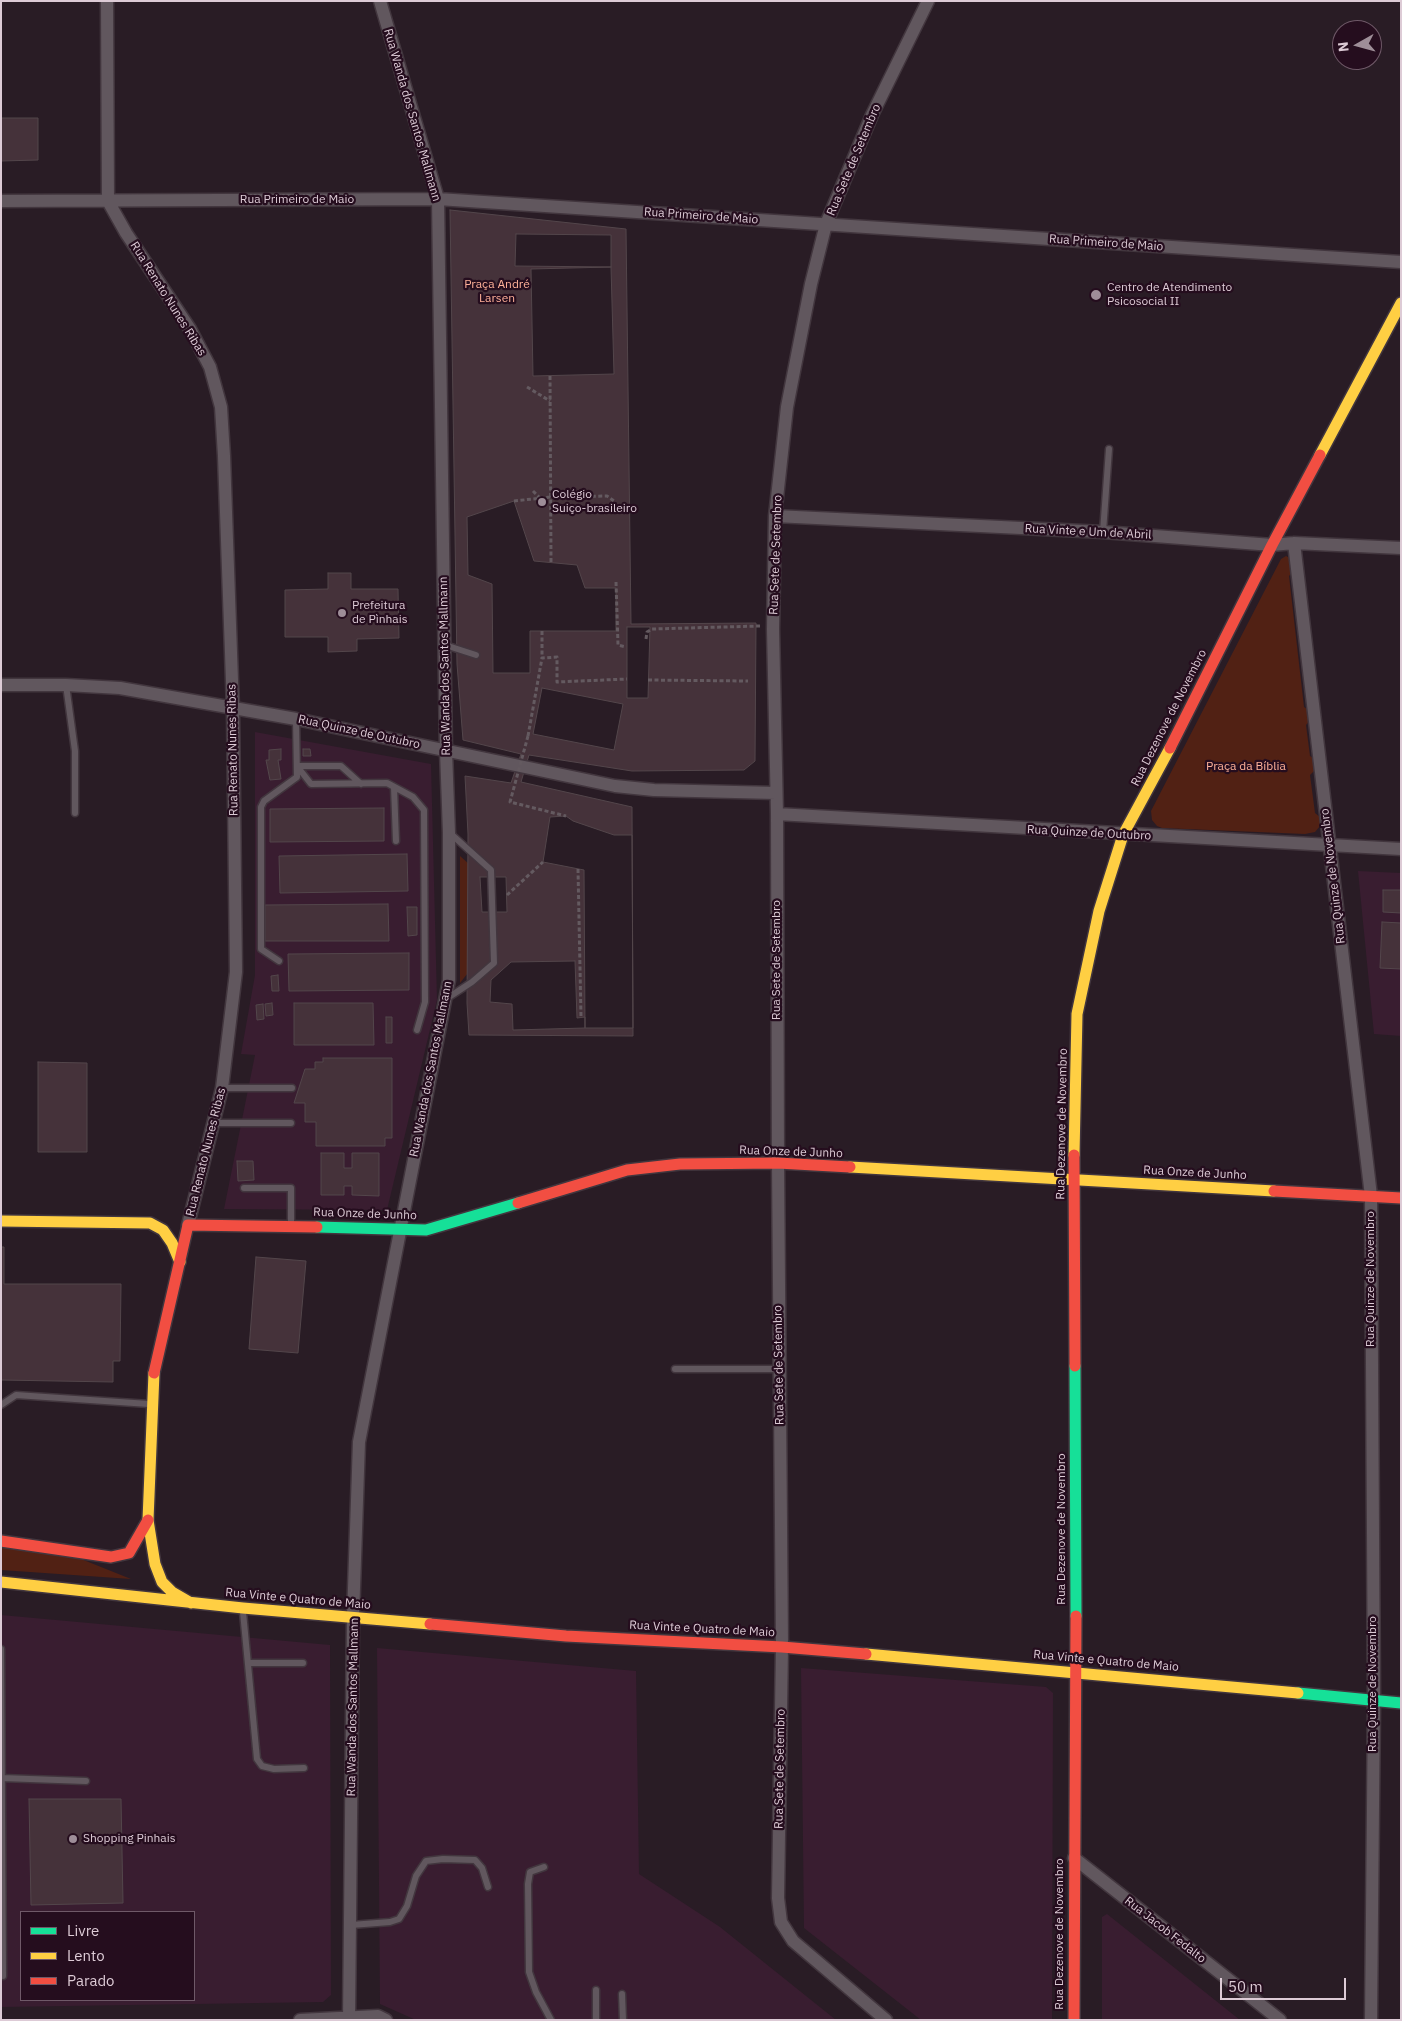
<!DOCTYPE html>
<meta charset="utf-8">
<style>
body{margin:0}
#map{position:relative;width:1402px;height:2021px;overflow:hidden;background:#291c25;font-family:"IBM Plex Sans",sans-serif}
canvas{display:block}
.frame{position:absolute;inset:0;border:2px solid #ddcbd6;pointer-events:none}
.legend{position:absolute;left:20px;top:1911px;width:175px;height:90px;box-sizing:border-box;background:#250d1e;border:1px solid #6f5968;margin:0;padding:6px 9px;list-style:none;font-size:15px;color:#ddcbd6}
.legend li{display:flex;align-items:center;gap:10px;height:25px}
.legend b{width:25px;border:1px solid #6f5968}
.north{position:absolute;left:1332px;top:20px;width:50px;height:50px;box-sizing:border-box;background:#250d1e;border:1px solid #6f5968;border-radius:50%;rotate:263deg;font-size:14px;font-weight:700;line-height:20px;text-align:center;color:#ddcbd6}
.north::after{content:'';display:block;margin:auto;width:18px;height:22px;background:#9e8e98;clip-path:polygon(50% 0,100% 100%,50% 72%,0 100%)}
.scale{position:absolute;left:1220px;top:1978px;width:126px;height:22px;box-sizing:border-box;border:2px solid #ddcbd6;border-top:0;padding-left:6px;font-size:15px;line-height:18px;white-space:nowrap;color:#ddcbd6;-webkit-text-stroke:4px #250d1e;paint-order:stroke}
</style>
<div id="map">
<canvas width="1402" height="2021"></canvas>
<div class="frame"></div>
<ul class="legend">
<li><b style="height:6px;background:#16e098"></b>Livre</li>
<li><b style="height:6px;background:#ffcf43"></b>Lento</li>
<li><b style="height:6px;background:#f24e42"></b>Parado</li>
</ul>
<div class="north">N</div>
<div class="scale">50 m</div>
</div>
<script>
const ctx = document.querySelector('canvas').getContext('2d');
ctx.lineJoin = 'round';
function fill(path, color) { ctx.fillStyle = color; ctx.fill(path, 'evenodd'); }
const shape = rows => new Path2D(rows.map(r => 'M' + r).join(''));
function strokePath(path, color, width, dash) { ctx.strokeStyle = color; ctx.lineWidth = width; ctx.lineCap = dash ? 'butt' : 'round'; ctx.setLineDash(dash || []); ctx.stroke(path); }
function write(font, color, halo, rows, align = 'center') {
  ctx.font = font + ' "IBM Plex Sans",sans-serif'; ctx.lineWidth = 4.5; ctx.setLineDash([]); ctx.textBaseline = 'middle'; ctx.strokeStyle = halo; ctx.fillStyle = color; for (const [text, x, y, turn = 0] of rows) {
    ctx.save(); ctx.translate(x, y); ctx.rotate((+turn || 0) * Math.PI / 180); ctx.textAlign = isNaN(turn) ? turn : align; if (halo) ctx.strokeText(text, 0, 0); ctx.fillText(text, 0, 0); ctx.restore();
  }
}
fill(shape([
 [255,732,431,764,437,1000,387,1210,224,1209,255,1055,241,1054,255,975],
 [1358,871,1401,873,1401,1036,1374,1034],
 [1,1615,330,1645,331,1995,323,2002,1,2007],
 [21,1912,194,1912,194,2000,21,2000],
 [377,1648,636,1671,639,1874,720,1927,836,2020,416,2020,380,2004],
 [801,1668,1046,1687,1053,1693,1052,2020,921,2020,804,1928],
 [1107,1914,1240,2020,1102,2020,1102,1917]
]), '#391d30');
fill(shape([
 [1286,556,1292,559,1294,570,1289,576,1304,707,1310,711,1311,719,1306,725,1310,756,1316,760,1316,769,1310,775,1315,813,1321,818,1320,826,1315,832,1305,834,1162,828,1157,826,1152,820,1151,811,1281,559],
 [460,856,478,872,479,959,460,983],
 [1,1547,76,1557,131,1579,1,1570]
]), '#512114');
const building = shape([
 [1,118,38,118,38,160,1,161,1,118],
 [450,210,626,229,631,624,756,623,755,761,744,770,632,771,529,755,521,782,632,807,633,1036,469,1035,467,1003,468,834,465,776,511,783,521,754,463,740,457,664,450,210],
 [516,234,611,235,611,267,515,266,516,234],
 [611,267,614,374,533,376,531,269,611,267],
 [514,501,534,561,577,565,585,588,616,588,616,631,530,631,530,673,493,673,492,584,468,575,467,517,514,501],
 [328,573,351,573,351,589,398,589,399,638,357,639,357,651,328,652,328,637,285,637,285,590,328,589,328,573],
 [627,627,650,627,648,698,627,698,627,627],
 [542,688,623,704,614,750,533,734,542,688],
 [281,749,281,760,278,760,281,779,270,780,266,760,269,760,269,750,281,749],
 [303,749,310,749,311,756,303,756,303,749],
 [384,808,384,841,270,842,270,809,384,808],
 [566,816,573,821,614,835,632,835,633,1028,585,1028,584,870,543,862,550,817,566,816],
 [407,854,408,891,280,893,279,856,407,854],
 [480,877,506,877,507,912,482,912,480,877],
 [1383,890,1401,890,1401,913,1383,912,1383,890],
 [388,904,389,941,265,941,265,905,388,904],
 [407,907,417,907,417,935,408,936,407,907],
 [1382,922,1401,923,1401,969,1380,968,1382,922],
 [409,953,409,990,289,991,288,954,409,953],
 [575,961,577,1018,585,1017,585,1028,513,1030,512,1004,490,1002,491,980,511,962,575,961],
 [278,975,279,991,272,991,271,976,278,975],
 [272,1003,273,1015,266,1016,265,1004,272,1003],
 [294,1003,373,1003,374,1045,294,1045,294,1003],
 [263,1004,264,1019,257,1020,256,1005,263,1004],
 [386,1017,392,1017,392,1043,386,1043,386,1017],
 [323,1058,392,1058,392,1138,385,1138,385,1146,316,1146,316,1122,305,1122,305,1103,294,1103,305,1069,315,1069,315,1062,323,1062,323,1058],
 [38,1062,87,1063,87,1152,38,1152,38,1062],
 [321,1153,344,1153,344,1168,352,1168,352,1153,379,1153,379,1196,352,1195,352,1186,344,1186,344,1195,321,1195,321,1153],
 [237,1161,253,1161,254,1180,238,1181,237,1161],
 [1,1247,4,1247,4,1284,121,1284,120,1361,113,1361,113,1382,1,1380,1,1247],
 [256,1257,306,1261,298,1353,249,1349,256,1257],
 [29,1799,121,1799,123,1903,31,1905,29,1799]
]);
fill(building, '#45323a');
strokePath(building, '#53464b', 1);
const lane = shape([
 [1103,532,1109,449],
 [445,645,476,655],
 [66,685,75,751,75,813],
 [297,766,311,784,387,783,413,797,424,810,425,1002,417,1030],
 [297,766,341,766,361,784],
 [394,787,396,841],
 [279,961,261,949,261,807,264,801,297,777,296,719],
 [446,999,472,982,494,963,491,870,451,834],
 [222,1088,292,1088],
 [214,1123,291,1123],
 [244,1188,291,1188,291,1225],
 [675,1369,779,1369],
 [1,1405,16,1395,149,1404],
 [243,1612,257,1759,262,1766,274,1769,304,1768],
 [1,1649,3,1976],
 [248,1663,303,1663],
 [2,1778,86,1781],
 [544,1867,530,1872,528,1884,529,1972,536,1992,551,2020],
 [351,1925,390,1922,399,1919,407,1906,416,1876,426,1861,443,1859,475,1860,482,1868,488,1887],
 [596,1990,596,2020],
 [622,1994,623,2020]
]);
const street = shape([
 [107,1,108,201,126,233,190,329,210,367,221,407,224,456,233,709,236,972,222,1088,188,1225],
 [1,201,438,199,1401,262],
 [775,516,1103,532,1272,545,1294,543,1401,548],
 [1294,543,1371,1196,1374,1701,1371,2020],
 [1,685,66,685,120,688,296,719,615,786,654,790,776,793],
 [777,814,1401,849],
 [1074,1858,1280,2020],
 [300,2020,378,2016,386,2020],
 [349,2020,353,1617,359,1442,449,980,449,833,446,751,438,199,380,1],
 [886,2020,793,1941,781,1922,778,1898,782,1647,778,1163,777,814,773,629,775,516,787,407,811,284,826,224,872,115,928,1]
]);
const fast = shape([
 [317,1227,426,1230,518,1203],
 [1075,1366,1076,1616],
 [1298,1693,1401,1703]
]);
const slow = shape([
 [1320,455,1401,303],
 [1074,1155,1077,1014,1099,911,1123,835,1170,748],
 [850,1167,1274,1191],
 [1,1221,150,1223,163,1230,172,1243,180,1262],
 [154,1373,148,1520,155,1564,162,1582,172,1592,191,1603],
 [1,1582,243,1608,430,1624],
 [866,1654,1298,1693]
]);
const jam = shape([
 [1170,748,1272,545,1320,455],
 [1074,1155,1075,1366],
 [1274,1191,1401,1198],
 [518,1203,627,1170,680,1164,778,1163,850,1167],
 [154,1373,188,1225,317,1227],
 [1,1541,111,1557,129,1553,148,1520],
 [430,1624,566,1636,782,1647,866,1654],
 [1074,2020,1076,1616]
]);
strokePath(lane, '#42363e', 9);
strokePath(street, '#42363e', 15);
strokePath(fast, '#42363e', 14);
strokePath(slow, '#42363e', 14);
strokePath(jam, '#42363e', 14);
strokePath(shape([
 [550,376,551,563],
 [527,387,550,401],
 [533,491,540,498],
 [514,501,551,497,607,496,614,501],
 [616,582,618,645,626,647],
 [542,631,542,658],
 [646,639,647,632,652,629,760,626],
 [648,680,748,681],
 [528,736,542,658,557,657,557,682,627,679],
 [578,869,581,1017],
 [507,895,543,862]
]), '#645a60', 3, [4, 2.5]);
strokePath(lane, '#61575e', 6);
strokePath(street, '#61575e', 12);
strokePath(fast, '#16e098', 11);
strokePath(slow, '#ffcf43', 11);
strokePath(jam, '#f24e42', 11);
strokePath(shape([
 [528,736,510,802,566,816]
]), '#645a60', 3, [4, 2.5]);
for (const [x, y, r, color] of [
 [1096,295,6,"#9e8e98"],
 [542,502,5,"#9e8e98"],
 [342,613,5,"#9e8e98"],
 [73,1839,5,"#9e8e98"]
]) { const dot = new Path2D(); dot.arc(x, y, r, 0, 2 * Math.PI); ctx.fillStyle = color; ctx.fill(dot); strokePath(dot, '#250d1e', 2); }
write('12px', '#ddcbd6', '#250d1e', [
 ["Rua Wanda dos Santos Mallmann",412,115,74],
 ["Rua Sete de Setembro",854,160,-67],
 ["Rua Primeiro de Maio",297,200],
 ["Rua Primeiro de Maio",701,216,4],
 ["Rua Primeiro de Maio",1106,243,4],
 ["Rua Renato Nunes Ribas",168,299,58],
 ["Rua Vinte e Um de Abril",1088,532,3],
 ["Rua Sete de Setembro",776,555,-88],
 ["Rua Wanda dos Santos Mallmann",445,666,-91],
 ["Rua Dezenove de Novembro",1169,718,-63],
 ["Rua Quinze de Outubro",359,732,12],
 ["Rua Renato Nunes Ribas",233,750,-91],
 ["Rua Quinze de Outubro",1089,833,3],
 ["Rua Quinze de Novembro",1333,876,-97],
 ["Rua Sete de Setembro",777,960,-90],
 ["Rua Wanda dos Santos Mallmann",431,1069,-79],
 ["Rua Dezenove de Novembro",1062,1124,-89],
 ["Rua Renato Nunes Ribas",206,1152,-76],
 ["Rua Onze de Junho",791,1152,2],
 ["Rua Onze de Junho",1195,1173,3],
 ["Rua Onze de Junho",365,1214,2],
 ["Rua Quinze de Novembro",1371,1279,-90],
 ["Rua Sete de Setembro",779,1365,-91],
 ["Rua Dezenove de Novembro",1062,1529,-90],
 ["Rua Vinte e Quatro de Maio",298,1599,5],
 ["Rua Vinte e Quatro de Maio",702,1629,3],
 ["Rua Vinte e Quatro de Maio",1106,1661,5],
 ["Rua Quinze de Novembro",1373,1684,-90],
 ["Rua Wanda dos Santos Mallmann",353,1707,-89],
 ["Rua Sete de Setembro",780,1769,-89],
 ["Rua Jacob Fedalto",1165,1930,38],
 ["Rua Dezenove de Novembro",1060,1934,-90]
]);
write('12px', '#ffb199', '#250d1e', [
 ["Praça André",497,285],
 ["Larsen",497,299],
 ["Praça da Bíblia",1246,767]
]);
write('12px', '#ddcbd6', '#250d1e', [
 ["Centro de Atendimento",1107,288],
 ["Psicosocial II",1107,302],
 ["Colégio",552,495],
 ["Suiço-brasileiro",552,509],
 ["Prefeitura",352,606],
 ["de Pìnhais",352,620],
 ["Shopping Pinhais",83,1839]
], 'left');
</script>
